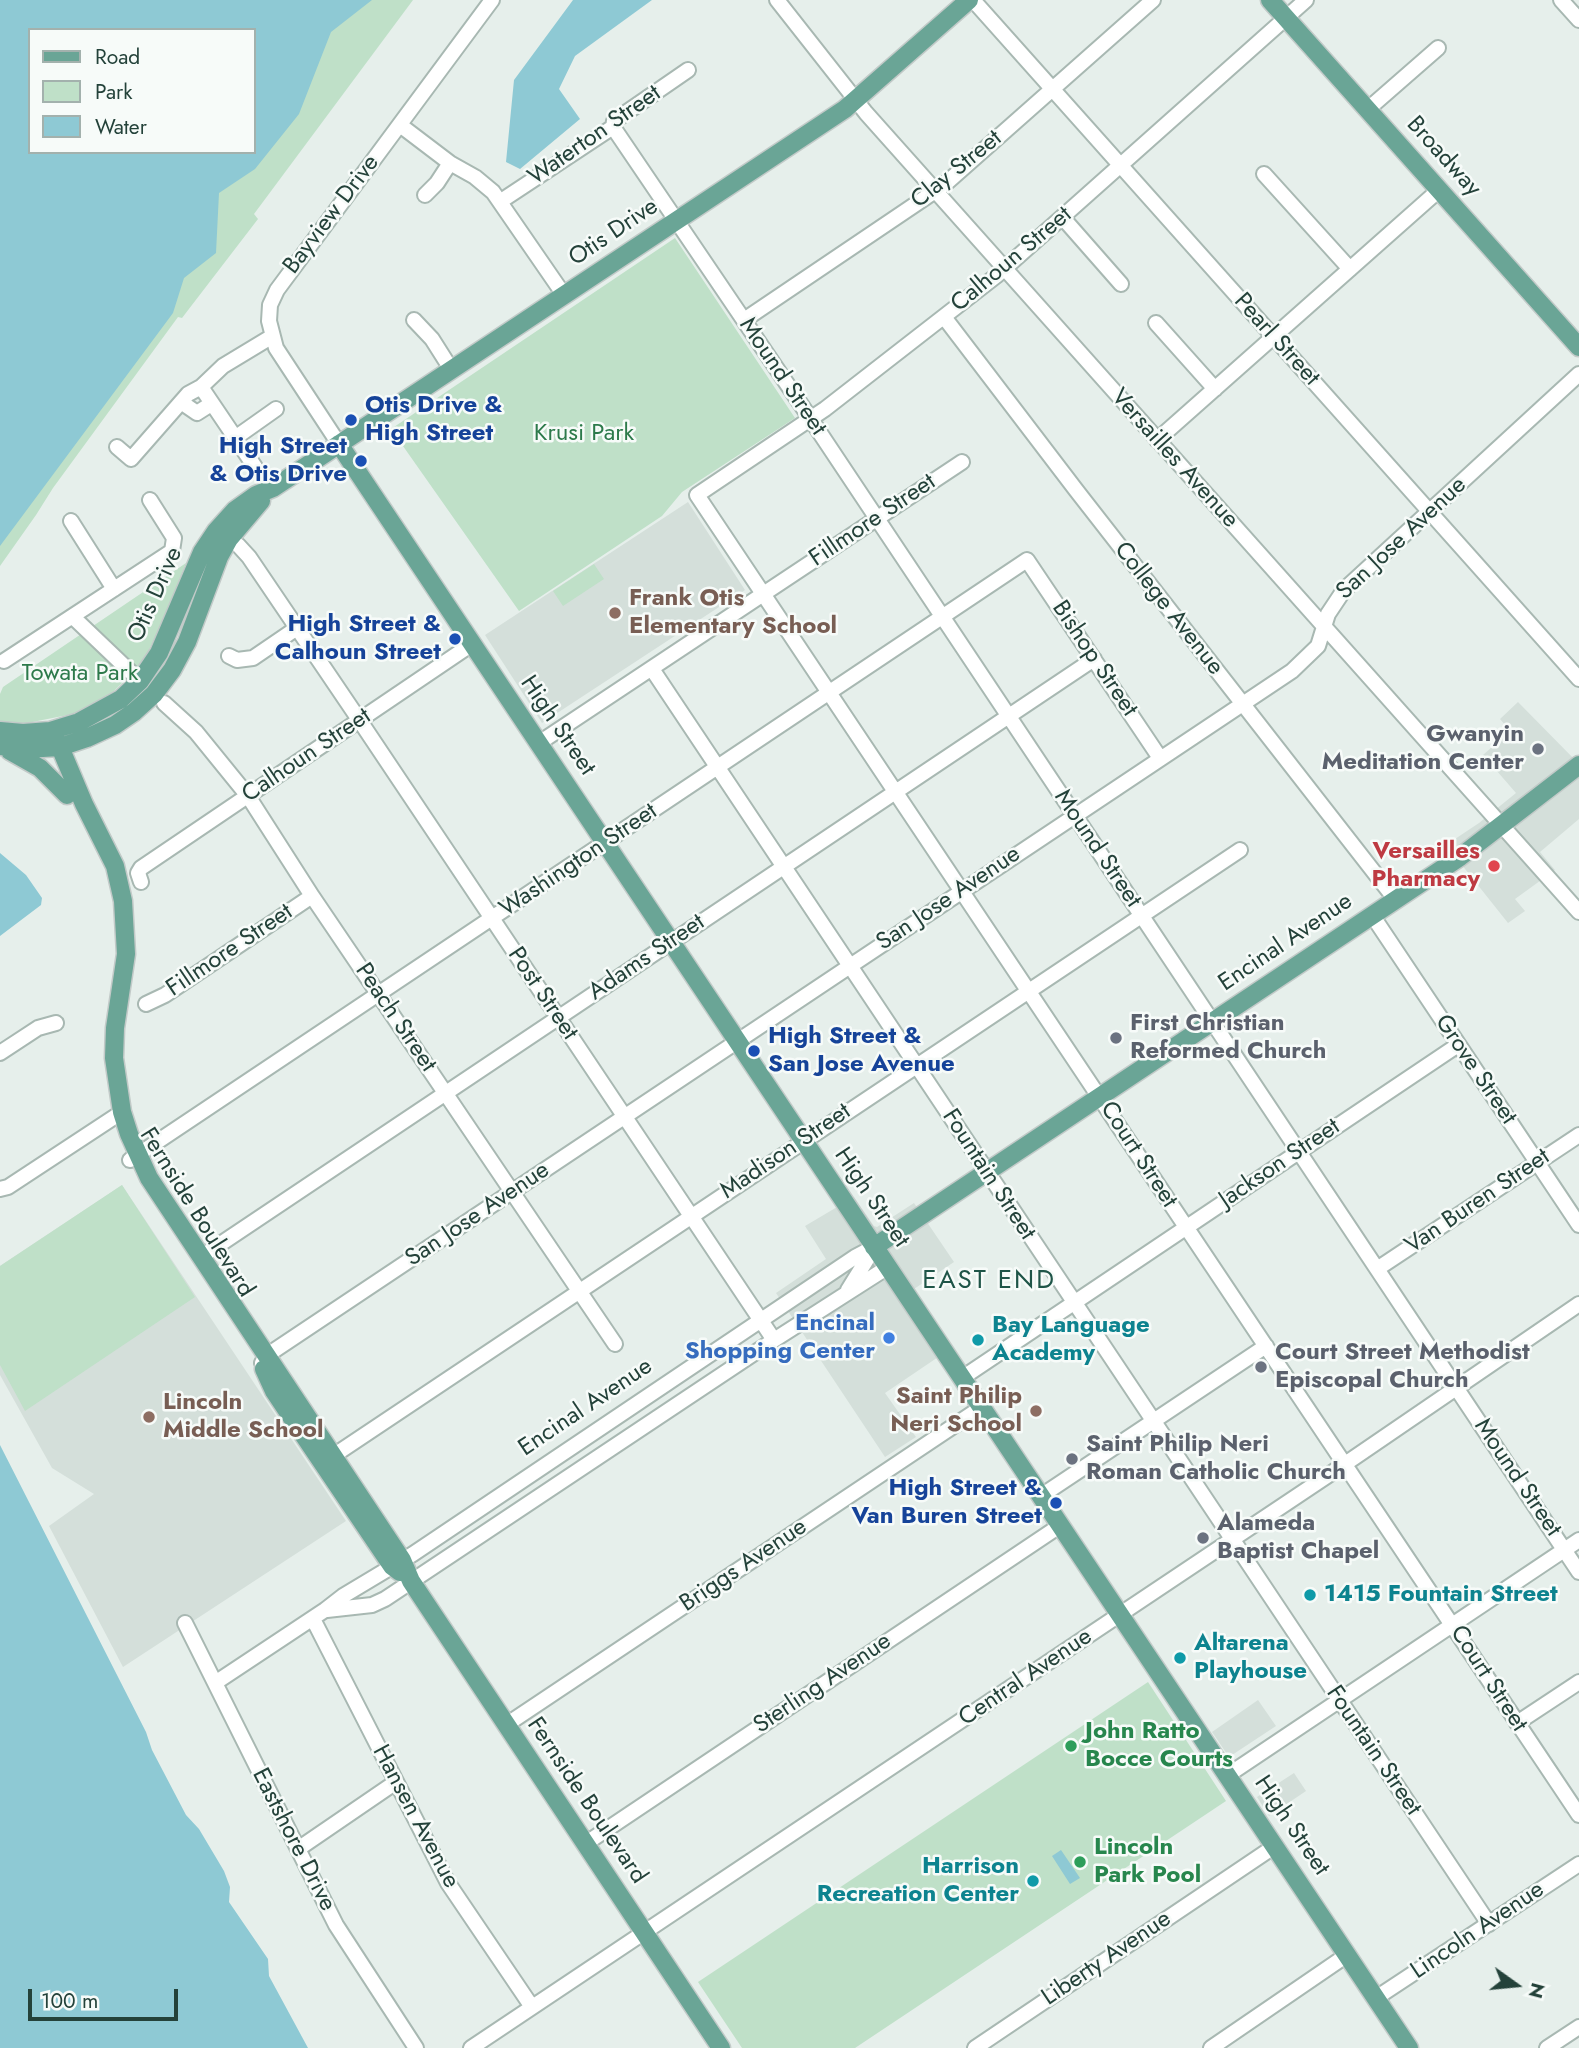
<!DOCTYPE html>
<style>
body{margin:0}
#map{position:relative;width:1579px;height:2048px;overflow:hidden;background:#e6efeb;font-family:Jost,sans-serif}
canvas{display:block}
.legend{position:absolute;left:28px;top:28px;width:228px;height:126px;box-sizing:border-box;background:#f7fbf9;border:2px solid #a3b1ad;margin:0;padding:9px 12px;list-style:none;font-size:21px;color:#24423a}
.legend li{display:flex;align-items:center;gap:14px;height:35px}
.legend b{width:35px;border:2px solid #a3b1ad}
.north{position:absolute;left:1481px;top:1950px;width:70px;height:70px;-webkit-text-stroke:5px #f7fbf9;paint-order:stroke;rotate:105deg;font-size:19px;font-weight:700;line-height:28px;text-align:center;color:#24423a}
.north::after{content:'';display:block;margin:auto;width:24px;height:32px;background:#24423a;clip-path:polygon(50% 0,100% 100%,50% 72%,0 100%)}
.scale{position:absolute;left:28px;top:1989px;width:150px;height:32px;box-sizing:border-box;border:4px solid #24423a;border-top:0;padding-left:9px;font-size:21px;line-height:24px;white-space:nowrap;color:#24423a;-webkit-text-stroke:5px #f7fbf9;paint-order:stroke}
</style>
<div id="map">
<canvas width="1579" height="2048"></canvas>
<ul class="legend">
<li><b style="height:9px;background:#6aa596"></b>Road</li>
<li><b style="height:19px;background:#bfe0c8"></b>Park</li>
<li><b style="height:19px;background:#8ec9d4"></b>Water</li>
</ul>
<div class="north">N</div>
<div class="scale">100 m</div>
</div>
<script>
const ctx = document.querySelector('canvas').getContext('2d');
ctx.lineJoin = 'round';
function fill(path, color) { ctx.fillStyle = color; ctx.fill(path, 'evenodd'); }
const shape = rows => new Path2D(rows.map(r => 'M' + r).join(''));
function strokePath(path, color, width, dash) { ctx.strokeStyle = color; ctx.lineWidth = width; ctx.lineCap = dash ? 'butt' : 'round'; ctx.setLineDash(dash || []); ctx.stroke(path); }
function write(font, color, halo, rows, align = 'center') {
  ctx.font = font + ' Jost,sans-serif'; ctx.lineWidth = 5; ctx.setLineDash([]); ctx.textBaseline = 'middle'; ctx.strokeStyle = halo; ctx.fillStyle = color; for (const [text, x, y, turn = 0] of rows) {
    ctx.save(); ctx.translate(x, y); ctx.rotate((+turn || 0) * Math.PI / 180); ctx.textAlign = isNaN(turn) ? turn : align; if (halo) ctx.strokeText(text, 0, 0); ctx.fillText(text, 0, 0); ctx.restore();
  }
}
fill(shape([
 [688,502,745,590,542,723,485,635],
 [1518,702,1579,764,1579,819,1540,852,1555,870,1515,899,1525,911,1508,923,1446,845,1479,823,1516,793,1483,755,1510,731,1500,719],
 [122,1185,346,1521,123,1667,49,1526,94,1494,52,1468,0,1375,0,1266],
 [854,1197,874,1226,877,1227,914,1203,954,1262,914,1289,953,1347,885,1393,916,1437,885,1457,776,1293,826,1259,805,1226],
 [1258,1700,1276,1726,1229,1757,1212,1732],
 [1294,1773,1306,1791,1269,1816,1257,1797]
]), '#d4dfda');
fill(shape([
 [0,0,413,0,254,214,258,219,182,318,178,317,53,488,36,515,0,566,0,133,30,152,254,152,254,30,30,30],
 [675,238,795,418,682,492,662,516,519,611,391,429],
 [186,563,164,619,143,662,114,691,100,701,73,714,22,724,0,721,0,694,3,687],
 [594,564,604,579,563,606,553,591],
 [122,1185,195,1297,25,1411,0,1365,0,1266],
 [1148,1682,1226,1801,855,2048,742,2048,698,1982]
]), '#bfe0c8');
fill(shape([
 [0,0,372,0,331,32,299,114,255,169,219,193,216,253,184,278,173,313,0,546],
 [30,30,254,30,254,152,30,152],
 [573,0,652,0,575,56,559,89,580,119,520,169,506,162,514,80],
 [0,853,26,875,42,898,41,905,0,936],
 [0,1445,146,1732,152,1750,186,1815,199,1829,224,1871,230,1887,229,1902,268,1959,269,1976,308,2048,0,2048],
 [1061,1850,1080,1878,1070,1884,1052,1856]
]), '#8ec9d4');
const minor = shape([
 [777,0,866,113,1579,912],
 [973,0,1579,679],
 [1306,0,996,276,825,409,697,495,1579,1815],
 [1561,0,1579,20],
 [1367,110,1438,48],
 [400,125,450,163,475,177,493,192,564,295],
 [613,127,804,409,1579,1572],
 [1264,174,1350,269],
 [425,195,437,183,450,163],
 [501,201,613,127,614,121,688,70],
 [1063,218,1121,284],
 [944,317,1076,490,1395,899],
 [414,320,432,339,451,369],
 [744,320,944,185,1153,0],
 [1156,323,1215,389],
 [201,387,255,467],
 [181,402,197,413,211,404],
 [235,438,276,409],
 [1157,440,1439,190],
 [339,444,276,348,269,321,270,305,277,290,492,0],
 [117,447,131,459,188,394,201,387,223,366,271,337],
 [71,521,114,589],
 [238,545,249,557,360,721,774,1340],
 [73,617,140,681],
 [229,656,237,660,253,658,297,628],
 [4,661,172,551,174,538,150,500],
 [652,669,1489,1924],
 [164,703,196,732,248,796,312,896,615,1344],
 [539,743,962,462],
 [141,882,138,873,141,868,472,644],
 [1372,915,1579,1225],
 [146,1004,165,995,312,896],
 [0,1053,38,1028,56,1023],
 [130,1160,1027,560,1160,758],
 [0,1189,8,1187,122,1112],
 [201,1257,1094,659],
 [1377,1269,1579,1135],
 [848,1290,874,1248],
 [262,1363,266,1356,1292,671,1318,646,1328,614,1344,590,1579,374],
 [962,1378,1458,1045],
 [333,1456,1240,850],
 [1041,1496,1266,1346],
 [327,1610,372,1605,385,1599,774,1340,888,1267],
 [313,1619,448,1883,532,2007],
 [185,1623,336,1925,416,2048],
 [215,1683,325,1610,343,1596,413,1554,855,1257,874,1247],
 [1517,1723,1579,1682],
 [506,1725,982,1407],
 [1228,1775,1579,1540],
 [585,1844,1061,1525],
 [298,1849,396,1782],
 [1376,1998,1579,1864],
 [471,2048,1345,1464,1579,1304],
 [975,2048,1275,1846],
 [1211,2048,1347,1955],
 [1547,2048,1579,2027]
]);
const major = shape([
 [1270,0,1579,347],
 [339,444,1409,2048],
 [0,731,23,733,50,731,79,722,121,699,140,681,159,653,202,552,216,531,235,510,256,495,273,488,845,109,969,0],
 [50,731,60,747,84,804,115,866,123,901,126,954,115,1028,114,1058,122,1112,129,1134,149,1178,402,1560,411,1581,721,2048],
 [0,746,25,749,60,747,87,738,115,725,134,712,154,694,172,670,187,642,219,557,229,539,261,501],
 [10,751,40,768,67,795],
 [874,1247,1460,857,1579,765],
 [264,1369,274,1391,286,1409,392,1566,400,1572]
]);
strokePath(minor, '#a8b8b2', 18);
strokePath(major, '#c2cac8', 21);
strokePath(minor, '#fff', 14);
strokePath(major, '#6aa596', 18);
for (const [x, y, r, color] of [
 [351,420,7,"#1a4fb4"],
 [361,461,7,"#1a4fb4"],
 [615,613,7,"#8d6e63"],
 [455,639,7,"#1a4fb4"],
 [1538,749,7,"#6b7280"],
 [1494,866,7,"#e0444e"],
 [1116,1038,7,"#6b7280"],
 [754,1051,7,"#1a4fb4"],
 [889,1338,7,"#3f7fe0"],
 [978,1340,7,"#0f9aa8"],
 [1261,1367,7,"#6b7280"],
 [1036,1411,7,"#8d6e63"],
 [149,1417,7,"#8d6e63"],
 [1072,1459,7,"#6b7280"],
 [1056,1503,7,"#1a4fb4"],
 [1203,1538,7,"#6b7280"],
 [1310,1595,7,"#0f9aa8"],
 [1180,1658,7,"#0f9aa8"],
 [1071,1746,7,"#2e9e5b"],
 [1080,1862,7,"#2e9e5b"],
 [1033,1881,7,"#0f9aa8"]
]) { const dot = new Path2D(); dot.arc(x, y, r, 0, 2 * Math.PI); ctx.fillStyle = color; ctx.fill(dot); strokePath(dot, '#f7fbf9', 2.5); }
write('24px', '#24423a', '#f7fbf9', [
 ["Waterton Street",595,136,-35],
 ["Broadway",1443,157,48],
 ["Clay Street",957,170,-39],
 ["Bayview Drive",332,215,-53],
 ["Otis Drive",614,233,-34],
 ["Calhoun Street",1012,260,-40],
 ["Pearl Street",1276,340,48],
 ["Mound Street",782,377,56],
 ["Versailles Avenue",1174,459,48],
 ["Fillmore Street",873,521,-34],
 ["San Jose Avenue",1402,539,-43],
 ["Otis Drive",156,595,-66],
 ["College Avenue",1168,609,52],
 ["Bishop Street",1094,659,56],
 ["High Street",557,726,56],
 ["Calhoun Street",307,756,-34],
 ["Mound Street",1097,849,56],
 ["Washington Street",579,861,-34],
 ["San Jose Avenue",949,899,-34],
 ["Encinal Avenue",1286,943,-34],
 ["Fillmore Street",230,951,-34],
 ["Adams Street",647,958,-34],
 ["Post Street",542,994,56],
 ["Peach Street",395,1018,56],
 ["Grove Street",1475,1070,56],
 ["Madison Street",786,1152,-34],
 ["Court Street",1138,1155,57],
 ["Jackson Street",1280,1164,-34],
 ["Fountain Street",988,1175,57],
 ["High Street",871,1198,56],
 ["Van Buren Street",1478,1202,-34],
 ["Fernside Boulevard",196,1213,58],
 ["San Jose Avenue",478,1215,-34],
 ["Encinal Avenue",586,1408,-34],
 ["Mound Street",1517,1478,56],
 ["Briggs Avenue",744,1566,-34],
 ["Central Avenue",1026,1678,-34],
 ["Court Street",1488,1679,57],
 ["Sterling Avenue",823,1684,-34],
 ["Fountain Street",1373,1751,56],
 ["Fernside Boulevard",586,1801,56],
 ["Hansen Avenue",415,1817,62],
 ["High Street",1291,1826,56],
 ["Eastshore Drive",293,1840,63],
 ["Lincoln Avenue",1478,1931,-34],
 ["Liberty Avenue",1107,1959,-34]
]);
write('bold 24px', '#164399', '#f7fbf9', [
 ["Otis Drive &",365,406,"left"],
 ["High Street",365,434,"left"],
 ["High Street",347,447],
 ["& Otis Drive",347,475],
 ["High Street &",441,625],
 ["Calhoun Street",441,653],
 ["High Street &",768,1037,"left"],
 ["San Jose Avenue",768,1065,"left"],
 ["High Street &",1042,1489],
 ["Van Buren Street",1042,1517]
], 'right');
write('24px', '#2d7a4b', '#f7fbf9', [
 ["Krusi Park",584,434],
 ["Towata Park",80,674]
]);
write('bold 24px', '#785e54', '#f7fbf9', [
 ["Frank Otis",629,599],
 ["Elementary School",629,627],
 ["Saint Philip",1022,1397,"right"],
 ["Neri School",1022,1425,"right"],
 ["Lincoln",163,1403],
 ["Middle School",163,1431]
], 'left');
write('bold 24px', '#5b616d', '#f7fbf9', [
 ["Gwanyin",1524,735,"right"],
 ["Meditation Center",1524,763,"right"],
 ["First Christian",1130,1024],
 ["Reformed Church",1130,1052],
 ["Court Street Methodist",1275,1353],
 ["Episcopal Church",1275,1381],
 ["Saint Philip Neri",1086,1445],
 ["Roman Catholic Church",1086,1473],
 ["Alameda",1217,1524],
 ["Baptist Chapel",1217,1552]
], 'left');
write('bold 24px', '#be3a42', '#f7fbf9', [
 ["Versailles",1480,852],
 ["Pharmacy",1480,880]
], 'right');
write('bold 24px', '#366cbe', '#f7fbf9', [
 ["Encinal",875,1324],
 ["Shopping Center",875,1352]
], 'right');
write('bold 24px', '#0d838f', '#f7fbf9', [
 ["Bay Language",992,1326],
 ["Academy",992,1354],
 ["1415 Fountain Street",1324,1595],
 ["Altarena",1194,1644],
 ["Playhouse",1194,1672],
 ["Harrison",1019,1867,"right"],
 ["Recreation Center",1019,1895,"right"]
], 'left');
write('bold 24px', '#27864d', '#f7fbf9', [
 ["John Ratto",1085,1732],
 ["Bocce Courts",1085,1760],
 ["Lincoln",1094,1848],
 ["Park Pool",1094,1876]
], 'left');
ctx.letterSpacing = '2px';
write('26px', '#1f5548', '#f7fbf9', [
 ["EAST END",989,1282]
]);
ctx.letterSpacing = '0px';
</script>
